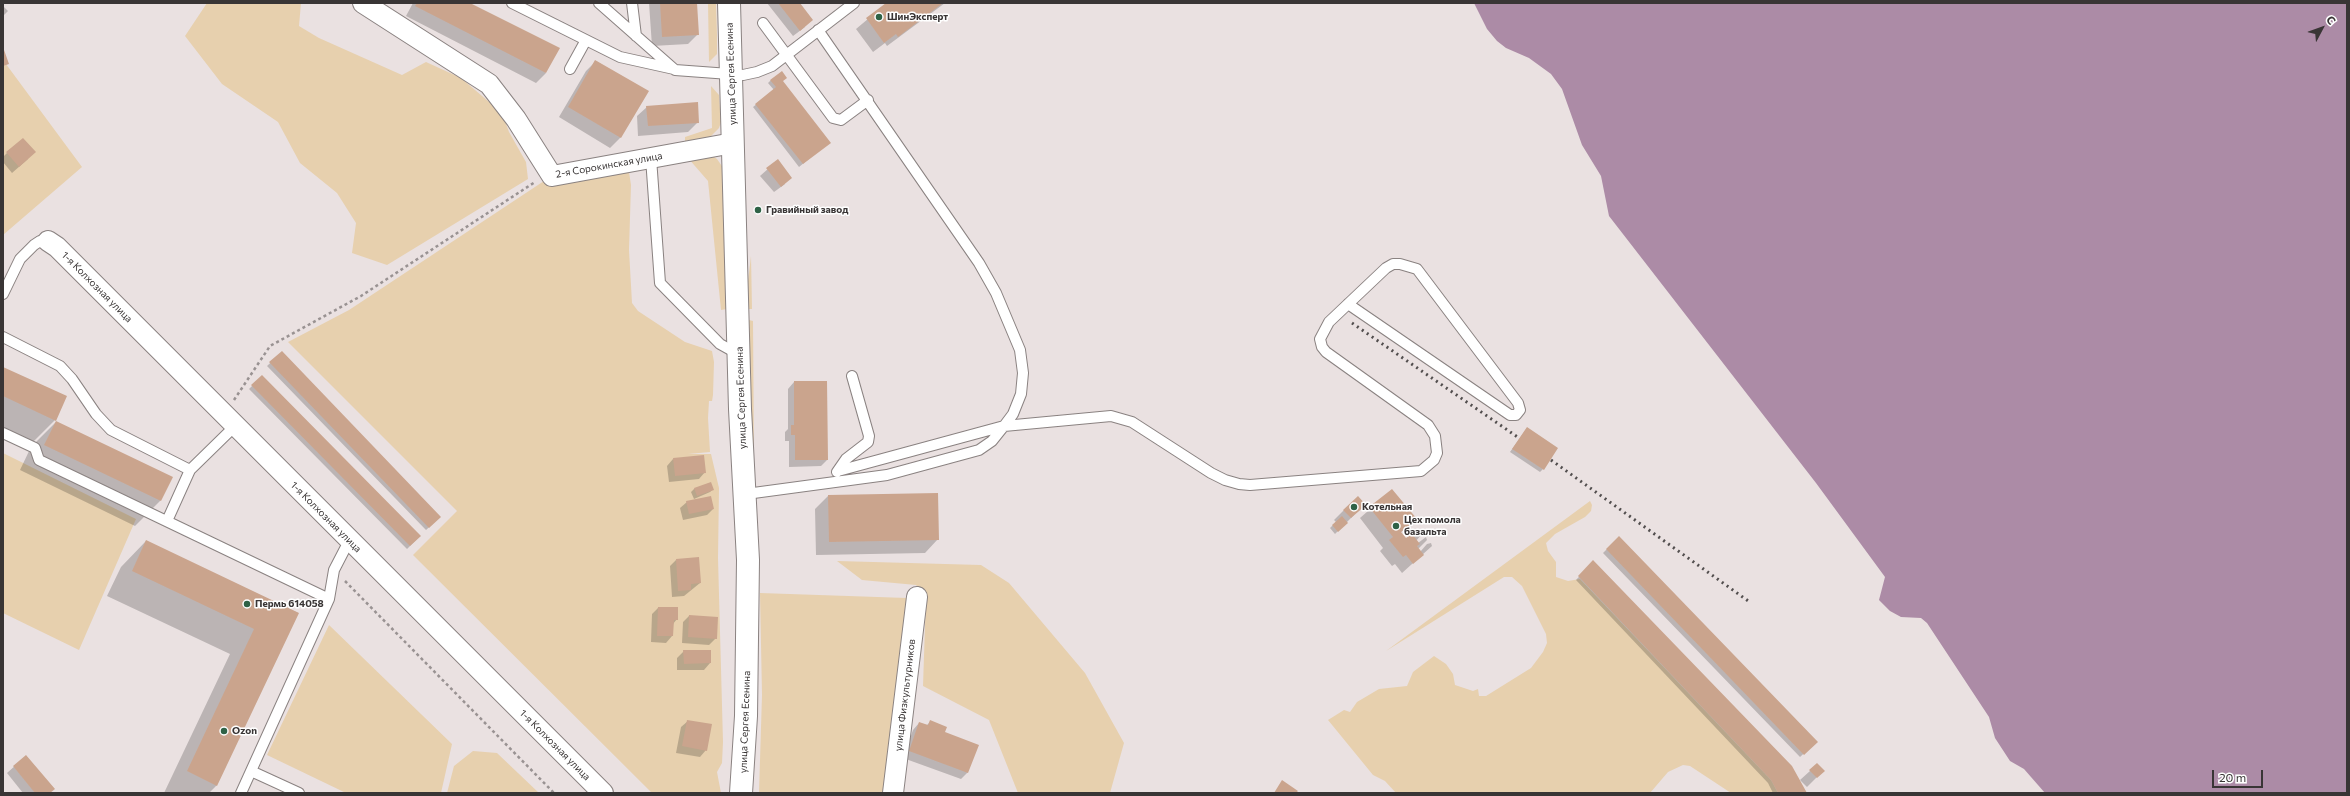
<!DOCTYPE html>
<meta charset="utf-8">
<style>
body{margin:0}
#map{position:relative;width:2350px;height:796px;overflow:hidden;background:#eae1e1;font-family:Commissioner,sans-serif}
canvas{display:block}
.frame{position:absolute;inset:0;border:4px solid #393535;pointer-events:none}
.north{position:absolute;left:2302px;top:8px;width:40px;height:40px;-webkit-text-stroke:3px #fff;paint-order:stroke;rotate:49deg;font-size:11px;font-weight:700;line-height:16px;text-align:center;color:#393535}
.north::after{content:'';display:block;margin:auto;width:14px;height:18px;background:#393535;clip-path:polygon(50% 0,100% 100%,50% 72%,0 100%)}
.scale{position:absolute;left:2212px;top:770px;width:51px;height:18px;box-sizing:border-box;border:2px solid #393535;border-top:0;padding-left:5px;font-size:12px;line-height:14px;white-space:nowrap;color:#393535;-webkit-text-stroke:3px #fff;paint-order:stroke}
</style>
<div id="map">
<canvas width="2350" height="796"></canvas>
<div class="frame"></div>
<div class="north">С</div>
<div class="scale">20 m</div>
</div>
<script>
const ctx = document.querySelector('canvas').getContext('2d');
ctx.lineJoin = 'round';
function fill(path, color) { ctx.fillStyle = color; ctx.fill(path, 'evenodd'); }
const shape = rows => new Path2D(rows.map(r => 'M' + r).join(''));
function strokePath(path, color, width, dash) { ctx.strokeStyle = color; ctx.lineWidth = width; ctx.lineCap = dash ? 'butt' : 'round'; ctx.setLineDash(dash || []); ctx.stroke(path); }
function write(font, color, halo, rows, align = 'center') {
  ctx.font = font + ' Commissioner,sans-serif'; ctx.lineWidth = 3; ctx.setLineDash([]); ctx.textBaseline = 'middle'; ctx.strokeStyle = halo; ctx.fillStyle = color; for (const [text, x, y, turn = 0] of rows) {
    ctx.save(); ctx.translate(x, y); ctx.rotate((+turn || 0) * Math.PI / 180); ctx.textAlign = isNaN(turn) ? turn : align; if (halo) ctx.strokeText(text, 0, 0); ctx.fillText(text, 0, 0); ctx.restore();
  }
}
fill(shape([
 [207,3,301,3,299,26,319,38,402,75,426,62,461,78,502,113,509,132,526,162,528,179,387,265,352,253,356,223,337,193,300,163,278,122,222,84,185,36],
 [708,3,716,3,717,35,717,54,709,62],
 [3,60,82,167,3,235],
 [711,86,719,95,721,122,719,128,710,137,685,141,685,137,712,128],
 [710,154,717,159,724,169,727,309,721,310,708,181,688,158],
 [629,172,631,185,629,250,632,303,638,311,685,342,712,351,714,362,713,395,712,401,709,401,708,418,710,452,688,454,711,454,719,488,718,558,723,742,722,763,717,772,721,793,652,793,413,555,457,511,288,342,349,310,544,181],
 [751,256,752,309,749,309,748,281],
 [749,320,753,321,754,461,752,461],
 [3,453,136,519,79,650,3,613],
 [1590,501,1592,505,1591,511,1585,517,1555,534,1546,543,1548,551,1556,562,1556,577,1568,581,1580,579,1771,780,1778,793,1731,793,1690,766,1683,765,1668,772,1650,793,1396,793,1385,781,1373,775,1328,720,1344,710,1350,712,1357,702,1379,689,1407,686,1413,672,1434,656,1446,664,1453,674,1455,685,1473,691,1478,689,1479,696,1486,696,1531,668,1543,652,1547,643,1546,634,1522,586,1512,577,1504,577,1386,651],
 [837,561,981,565,1009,583,1085,673,1124,743,1110,793,1018,793,989,720,923,686,926,596,916,585,862,580],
 [760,593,907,598,885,793,759,793,762,695],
 [329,625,452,744,441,793,346,793,267,755],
 [473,751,497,753,539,793,447,793,454,766]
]), '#e7d0ae');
fill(shape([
 [1474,3,2347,3,2347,793,2045,793,2024,769,2010,761,1995,738,1989,717,1927,623,1921,618,1901,617,1890,611,1879,600,1885,577,1816,483,1609,216,1601,176,1582,145,1562,89,1551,74,1529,58,1506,48,1497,41,1487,29]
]), '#ac8ba6');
fill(shape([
 [413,3,468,3,546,73,536,83,406,16],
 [649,3,696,3,698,34,688,44,652,46],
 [767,3,798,3,805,27,793,36],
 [887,3,945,3,887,46,885,43,873,52,856,29],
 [3,6,8,11,3,16],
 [596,61,647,92,620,138,610,148,559,117,586,71],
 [771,80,782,82,826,145,799,167,753,107,774,90,768,83],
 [647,107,698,122,688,132,638,136,637,116],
 [7,153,28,159,12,173,3,162,3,157],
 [778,160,785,184,774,192,760,176],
 [282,352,440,517,426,530,267,366],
 [3,368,55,420,30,445,3,433],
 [262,376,420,536,407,549,249,389],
 [794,382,827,460,821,466,789,467,789,441,785,441,785,432,788,429,788,389],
 [56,422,171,478,160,501,135,526,20,470,31,447],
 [1527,428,1543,469,1540,472,1510,452],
 [673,459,705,472,699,479,669,482,667,466],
 [710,483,713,489,710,492,694,499,691,492,694,489],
 [1392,490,1415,519,1400,533,1406,540,1422,531,1421,535,1416,541,1418,543,1426,537,1427,540,1418,549,1420,552,1427,544,1431,543,1432,546,1402,573,1395,564,1392,566,1380,551,1383,548,1360,518],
 [937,494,938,539,925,553,816,555,815,509,828,496],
 [687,502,713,509,707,515,683,520,680,508],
 [1344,510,1354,515,1335,534,1330,528,1336,522,1334,520],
 [1619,537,1816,742,1800,757,1603,553],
 [146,541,298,613,216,786,209,793,164,793,230,654,107,596,121,567],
 [676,560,700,583,684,596,672,597,670,566],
 [1593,562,1806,793,1773,793,1768,783,1576,580],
 [658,608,677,619,673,624,672,636,666,643,651,642,652,614],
 [689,616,716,638,709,645,682,643,683,622],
 [684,651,710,663,704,670,677,670,677,658],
 [688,721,706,750,700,757,676,753,681,727],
 [930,722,944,733,968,772,961,779,903,758,913,730,919,723,926,726],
 [26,756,50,793,23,793,7,773],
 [1810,771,1823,771,1807,787,1800,780]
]), '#0003');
fill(shape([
 [417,3,470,3,560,48,546,73,415,6],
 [660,3,697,3,699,35,662,37],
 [778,3,800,3,813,20,800,31],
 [886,3,943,3,898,37,896,34,884,43,866,18],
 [3,47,9,64,3,66],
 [595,60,649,91,621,138,568,107],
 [782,71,787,78,783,81,831,143,803,164,755,104,776,87,770,80],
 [698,102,699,123,648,126,646,106],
 [23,138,36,152,19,167,6,152],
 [778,159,792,178,781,187,766,168],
 [282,351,441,517,429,528,269,362],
 [3,367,67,396,56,421,173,477,161,501,44,445,56,421,3,396],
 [262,375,421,536,410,546,251,385],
 [794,381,827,381,828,460,795,460,795,435,791,435,791,425,794,425],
 [1527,427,1558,448,1544,470,1512,449],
 [704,455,706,473,675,476,673,458],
 [711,482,714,490,697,496,694,488],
 [1392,489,1417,519,1401,532,1406,538,1412,534,1420,544,1417,546,1424,555,1413,564,1406,555,1403,557,1389,540,1393,537,1369,507],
 [938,493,939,540,829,542,828,495],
 [711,496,714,509,689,514,686,501],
 [1358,496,1366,505,1351,518,1343,510],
 [1342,516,1348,523,1338,532,1332,525],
 [1619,536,1818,742,1804,755,1606,549],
 [146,540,299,613,217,786,187,771,254,629,132,571],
 [699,557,701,583,691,584,691,590,678,591,676,559],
 [1593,560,1792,766,1807,793,1778,793,1771,780,1578,576],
 [658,607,678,607,678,620,674,620,673,636,657,636],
 [689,615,718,617,717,639,688,637],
 [683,650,711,650,711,663,684,664],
 [687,720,712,724,707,751,682,746],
 [930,720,947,727,945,732,979,745,968,773,909,751,919,722,928,725],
 [26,755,55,789,50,793,35,793,13,766],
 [1817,763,1825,771,1817,778,1809,770],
 [1282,780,1298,791,1296,793,1274,793]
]), '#caa48d');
const lane = shape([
 [512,3,620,57,674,69],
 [599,3,675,70,743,75,757,72,772,66,854,3],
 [632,3,636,36],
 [763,23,833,118,841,120,868,100],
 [570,69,586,40],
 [651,158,660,283,720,344,738,354],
 [3,294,20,259,34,245,40,241,48,241],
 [3,337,60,366,72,379,96,414,111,430,190,470],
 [3,433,35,448,39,460,329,599],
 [838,471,1004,426,1111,416,1132,422,1211,473,1225,480,1239,484,1250,485,1421,471,1434,460,1437,453,1435,436,1428,425,1326,352,1322,347,1320,339,1329,322,1386,268,1393,264,1400,264,1417,269,1518,403,1520,410,1516,415,1510,415,1348,304],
 [837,472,846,459,868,442,869,436,852,376],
 [746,494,887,475,979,450,992,441,1004,426,1013,414,1021,394,1023,373,1020,350,996,293,979,263,818,30],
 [167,521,190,470,235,426],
 [251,771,299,793],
 [241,793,329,599,334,570,349,541]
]);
const street = shape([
 [363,3,489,84,516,119,552,176,733,143],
 [48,241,57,247,603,793],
 [893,793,917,597]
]);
const secondary = shape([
 [729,3,740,409,748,560,746,716,741,793]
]);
strokePath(lane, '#8a8281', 12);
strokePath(street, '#8a8281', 22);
strokePath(secondary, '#8a8281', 24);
strokePath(shape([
 [234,400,270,346,361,296,535,182],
 [345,581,554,793]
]), '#999292', 2.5, [3, 3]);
strokePath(lane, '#fff', 10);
strokePath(street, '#fff', 20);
strokePath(secondary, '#fff', 22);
strokePath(shape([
 [1352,323,1519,438],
 [1551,460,1751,603]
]), '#524e4e', 3, [2, 4]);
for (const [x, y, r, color] of [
 [879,17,4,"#2f6246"],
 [758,210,4,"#2f6246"],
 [1354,507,4,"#2f6246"],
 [1396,526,4,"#2f6246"],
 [247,604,4,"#2f6246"],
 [224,731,4,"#2f6246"]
]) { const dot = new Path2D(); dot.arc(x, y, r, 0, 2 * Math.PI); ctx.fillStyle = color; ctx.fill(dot); strokePath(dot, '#fff', 1.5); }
write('bold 10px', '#393535', '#fff', [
 ["ШинЭксперт",887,17],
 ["Гравийный завод",766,210],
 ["Котельная",1362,507],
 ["Цех помола",1404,520],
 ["базальта",1404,532],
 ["Пермь 614058",255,604],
 ["Ozon",232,731]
], 'left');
write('10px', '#393535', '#fff', [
 ["улица Сергея Есенина",731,74,-92],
 ["2-я Сорокинская улица",609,165,-10],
 ["1-я Колхозная улица",97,287,45],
 ["улица Сергея Есенина",741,398,-92],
 ["1-я Колхозная улица",326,517,45],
 ["улица Физкультурников",905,695,-83],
 ["улица Сергея Есенина",745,722,-88],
 ["1-я Колхозная улица",555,745,45]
]);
</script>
